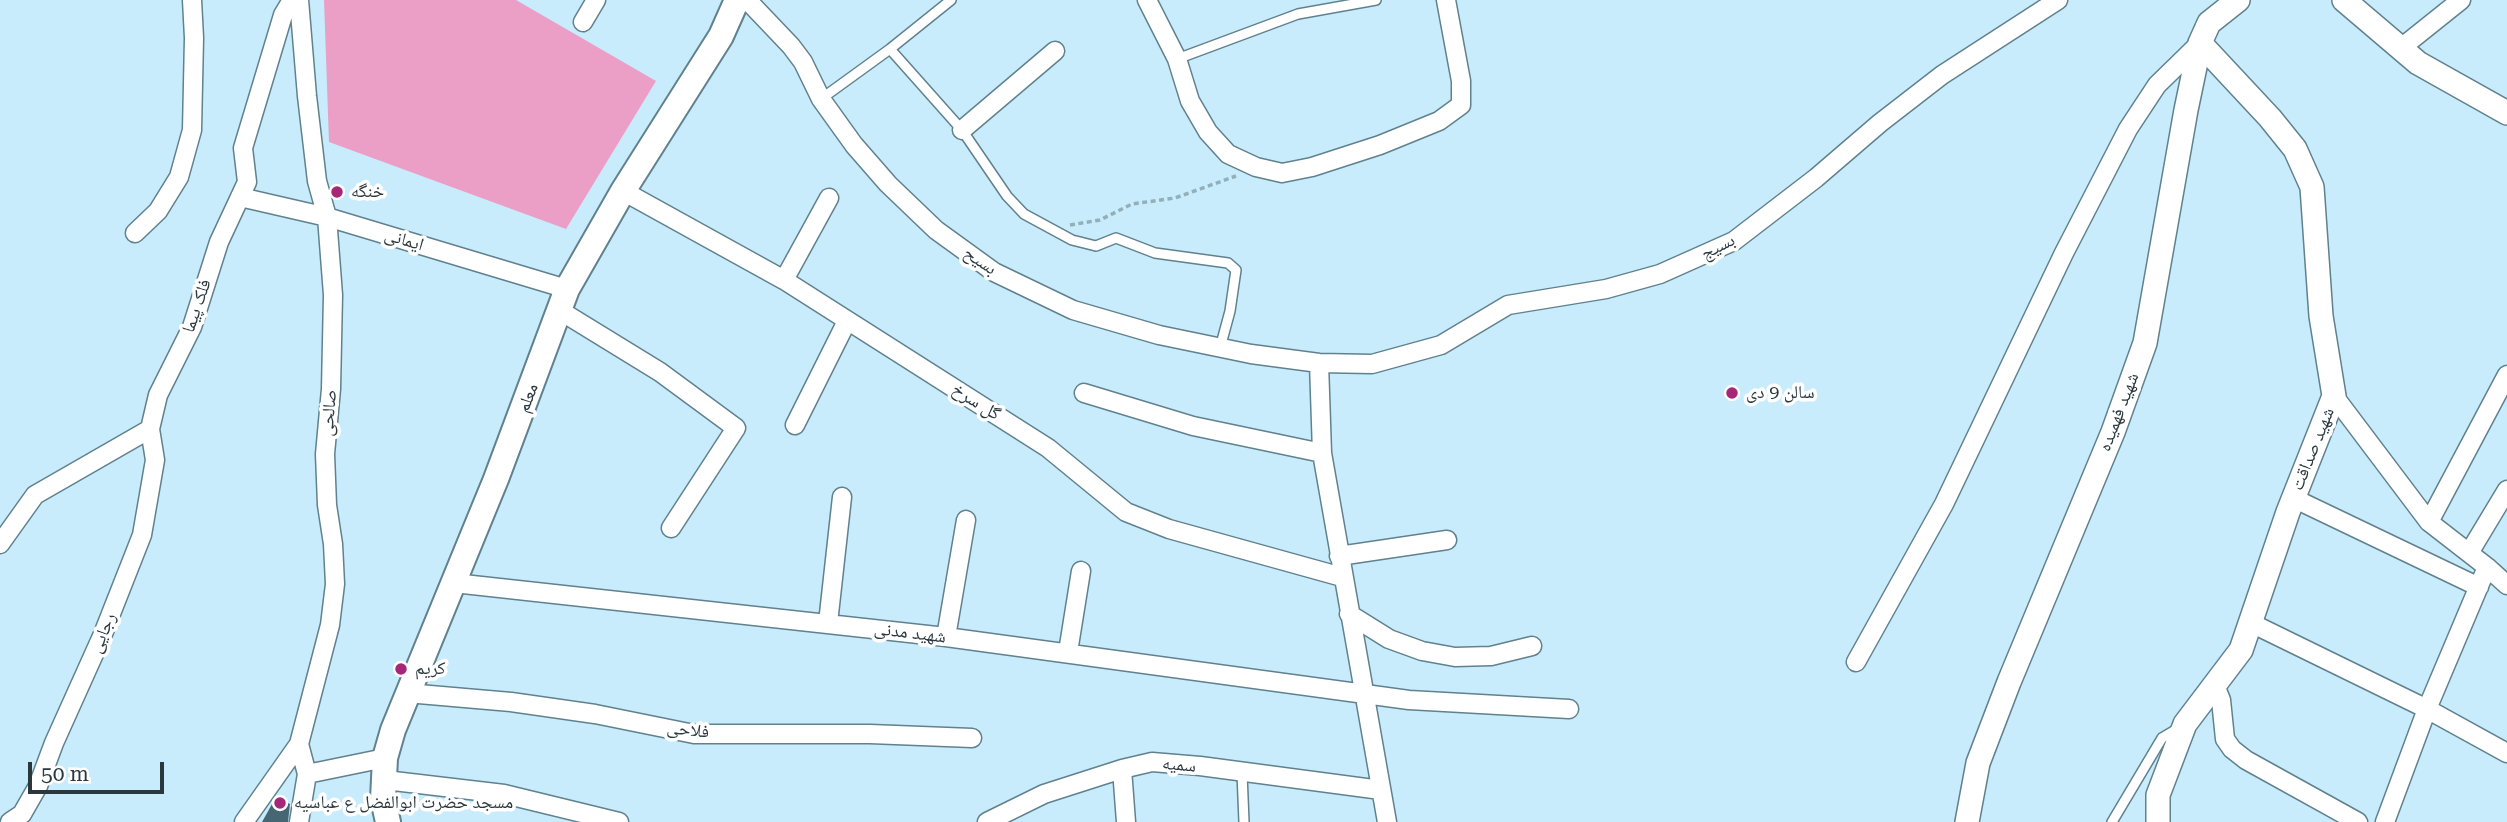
<!DOCTYPE html>
<meta charset="utf-8">
<style>
body{margin:0}
#map{position:relative;width:2507px;height:822px;overflow:hidden;background:#c8ecfb;font-family:"Roboto Serif",serif}
canvas{display:block}
.scale{position:absolute;left:28px;top:762px;width:136px;height:32px;box-sizing:border-box;border:4px solid #2a383e;border-top:0;padding-left:9px;font-size:21px;line-height:24px;white-space:nowrap;color:#2a383e;-webkit-text-stroke:5px #fff;paint-order:stroke}
</style>
<div id="map">
<canvas width="2507" height="822"></canvas>
<div class="scale">50 m</div>
</div>
<script>
const ctx = document.querySelector('canvas').getContext('2d');
ctx.lineJoin = 'round';
function fill(path, color) { ctx.fillStyle = color; ctx.fill(path, 'evenodd'); }
const shape = rows => new Path2D(rows.map(r => 'M' + r).join(''));
function strokePath(path, color, width, dash) { ctx.strokeStyle = color; ctx.lineWidth = width; ctx.lineCap = dash ? 'butt' : 'round'; ctx.setLineDash(dash || []); ctx.stroke(path); }
function write(font, color, halo, rows, align = 'center') {
  ctx.font = font + ' "Roboto Serif","Noto Naskh Arabic",serif'; ctx.lineWidth = 7; ctx.setLineDash([]); ctx.textBaseline = 'middle'; ctx.strokeStyle = halo; ctx.fillStyle = color; for (const [text, x, y, turn = 0] of rows) {
    ctx.save(); ctx.translate(x, y); ctx.rotate((+turn || 0) * Math.PI / 180); ctx.textAlign = isNaN(turn) ? turn : align; if (halo) ctx.strokeText(text, 0, 0); ctx.fillText(text, 0, 0); ctx.restore();
  }
}
fill(shape([
 [324,0,516,0,656,81,566,229,329,142]
]), '#eb9ec6');
fill(shape([
 [276,797,290,804,288,822,262,822]
]), '#466673');
const service = shape([
 [890,49,962,130,1007,196,1024,214,1072,240,1096,246,1116,238,1155,253,1228,263,1236,270,1230,311,1220,348],
 [1177,59,1298,14,1376,0],
 [821,99,890,49,951,0],
 [1242,773,1244,822],
 [2112,822,2162,738,2179,728]
]);
const minor = shape([
 [743,0,751,4,791,46,803,62,821,99,854,145,888,184,936,230,994,272,1073,310,1159,335,1251,354,1319,363,1372,364,1441,345,1508,305,1606,289,1660,274,1734,241,1816,178,1880,123,1942,75,2058,0],
 [1147,0,1177,59,1190,101,1208,132,1228,154,1256,167,1282,173,1312,167,1380,145,1439,121,1461,105,1461,81,1446,0],
 [583,22,596,0],
 [2401,48,2461,0],
 [962,130,1055,51],
 [623,191,784,280,1048,448,1126,512,1169,529,1342,577],
 [240,197,327,217,567,289],
 [135,233,158,211,179,177,192,130,194,38,192,0],
 [784,280,829,198],
 [559,310,660,372,736,428,671,528],
 [1319,363,1322,453,1387,822],
 [1084,393,1193,426,1322,453],
 [2334,396,2429,522,2487,567,2507,585],
 [795,425,847,321],
 [2293,498,2479,587],
 [2429,522,2507,375],
 [0,544,35,495,150,429,158,395,192,327,219,242,247,182,243,148,283,15,292,0],
 [2469,553,2507,490],
 [1339,556,1447,540],
 [454,583,946,637,1409,700,1569,709],
 [1349,614,1389,639,1422,651,1455,657,1491,656,1532,646],
 [828,623,842,497],
 [2251,623,2427,709,2507,753],
 [946,637,966,520],
 [1068,652,1081,571],
 [1856,662,1944,504,2064,253,2128,129,2157,85,2200,43],
 [2215,685,2221,700,2225,739,2232,749,2246,760,2358,822],
 [407,693,511,702,595,714,694,734,870,734,972,738],
 [1122,769,1126,822],
 [307,774,385,758],
 [385,780,504,794,619,822],
 [10,822,22,814,38,786,54,743,103,634,142,535,155,460,150,429],
 [244,822,299,744],
 [299,822,307,774,299,744,330,625,335,584,333,544,327,505,325,454,331,389,333,295,327,217,317,181,307,96,299,0],
 [987,822,1044,794,1122,769,1152,762,1200,766,1381,790],
 [2385,822,2427,709,2487,567]
]);
const tertiary = shape([
 [2344,0,2418,63,2507,113],
 [1967,822,1978,763,2009,682,2113,432,2145,343,2186,110,2200,43,2209,23,2238,0],
 [2158,822,2158,795,2185,724,2241,650,2288,512,2334,396,2321,316,2312,187,2295,149,2270,118,2200,43]
]);
const secondary = shape([
 [388,822,383,799,385,758,393,730,496,479,567,289,623,191,721,36,737,0]
]);
strokePath(service, '#60818e', 12);
strokePath(minor, '#60818e', 21);
strokePath(tertiary, '#60818e', 26);
strokePath(secondary, '#60818e', 28);
strokePath(shape([
 [1070,225,1100,220,1132,204,1175,198,1236,176]
]), '#92afba', 3.5, [5, 3.5]);
strokePath(service, '#fff', 9);
strokePath(minor, '#fff', 18);
strokePath(tertiary, '#fff', 23);
strokePath(secondary, '#fff', 24);
for (const [x, y, r, color] of [
 [337,192,7,"#a62777"],
 [1732,393,7,"#a62777"],
 [401,669,7,"#a62777"],
 [280,803,7,"#a62777"]
]) { const dot = new Path2D(); dot.arc(x, y, r, 0, 2 * Math.PI); ctx.fillStyle = color; ctx.fill(dot); strokePath(dot, '#fff', 2.5); }
write('18px', '#2a383e', '#fff', [
 ["خنگه",351,192],
 ["سالن 9 دی",1746,393],
 ["کریم",415,669],
 ["مسجد حضرت ابوالفضل ع عباسیه",294,803]
], 'left');
write('18px', '#2a383e', '#fff', [
 ["ایمانی",404,240,17],
 ["بسیج",1718,247,-27],
 ["بسیح",980,261,34],
 ["فلک پیما",197,306,-71],
 ["معلم",528,398,-69],
 ["گل سرخ",976,402,32],
 ["شهید فهمیده",2119,412,-69],
 ["صالحی",329,413,-85],
 ["شهید صداقت",2313,449,-68],
 ["رجایی",103,633,-67],
 ["شهید مدنی",910,633,7],
 ["فلاحی",688,730,7],
 ["سمیه",1179,765,5]
]);
</script>
